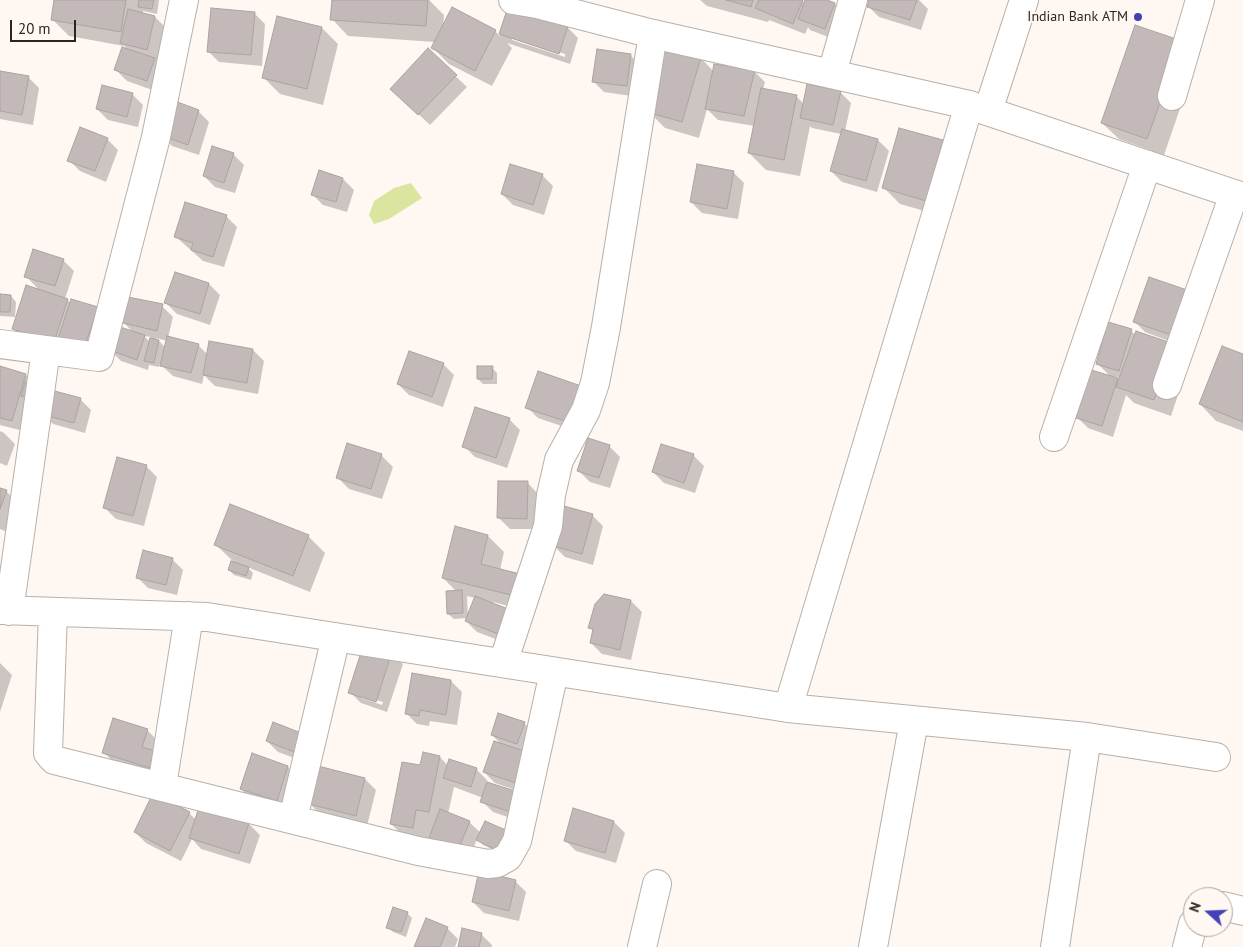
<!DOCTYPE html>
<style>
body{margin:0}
#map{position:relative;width:1243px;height:947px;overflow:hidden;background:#fff7f2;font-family:"PT Sans",sans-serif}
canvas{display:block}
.north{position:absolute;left:1183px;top:887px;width:50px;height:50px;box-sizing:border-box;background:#fff7f2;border:1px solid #a9a39f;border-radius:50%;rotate:290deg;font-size:14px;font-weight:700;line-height:20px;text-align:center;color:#282523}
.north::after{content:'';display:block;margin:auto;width:18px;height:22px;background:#4441b6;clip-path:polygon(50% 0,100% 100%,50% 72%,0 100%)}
.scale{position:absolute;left:10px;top:20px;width:66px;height:22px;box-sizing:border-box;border:2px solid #282523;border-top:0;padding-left:6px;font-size:15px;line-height:18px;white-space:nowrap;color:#282523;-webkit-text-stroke:4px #fff7f2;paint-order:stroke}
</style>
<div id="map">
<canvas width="1243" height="947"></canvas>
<div class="north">N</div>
<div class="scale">20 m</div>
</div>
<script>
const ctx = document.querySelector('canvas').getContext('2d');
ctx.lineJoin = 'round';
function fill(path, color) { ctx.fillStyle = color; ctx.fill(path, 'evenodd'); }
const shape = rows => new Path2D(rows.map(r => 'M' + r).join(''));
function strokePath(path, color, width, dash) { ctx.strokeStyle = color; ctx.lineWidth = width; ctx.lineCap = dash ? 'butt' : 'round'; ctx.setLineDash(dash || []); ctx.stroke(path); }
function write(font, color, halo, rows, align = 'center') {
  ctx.font = font + ' "PT Sans",sans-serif'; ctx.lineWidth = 4; ctx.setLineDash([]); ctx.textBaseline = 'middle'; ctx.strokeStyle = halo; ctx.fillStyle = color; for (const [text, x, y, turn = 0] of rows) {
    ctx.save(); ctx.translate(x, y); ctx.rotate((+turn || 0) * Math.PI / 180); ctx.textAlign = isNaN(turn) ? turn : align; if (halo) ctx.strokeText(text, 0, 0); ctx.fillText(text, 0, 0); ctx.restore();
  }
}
fill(shape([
 [411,183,422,198,389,219,374,224,369,215,374,201,394,188]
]), '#dce5a0');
fill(shape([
 [56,0,159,0,157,14,143,11,143,14,155,17,166,28,158,92,127,81,116,70,129,50,124,46,69,36,52,19],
 [333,0,429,0,444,15,443,27,495,31,500,36,509,8,567,27,578,38,570,64,507,43,512,48,492,86,449,64,432,47,435,42,348,36,332,19],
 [512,37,565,54,565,57,512,40],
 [700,0,801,0,805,3,806,0,824,0,835,4,845,15,836,40,810,30,808,27,805,34,769,20,768,22,707,6],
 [870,0,919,0,928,9,921,30,879,17,868,6],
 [254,13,265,24,262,66,219,62,208,51],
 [322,28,338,44,323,105,280,94,263,77],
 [1181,42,1197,59,1164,155,1119,139,1102,123],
 [428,50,467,87,430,125,392,89],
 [598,50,631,56,642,67,638,97,604,92,593,81],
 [701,58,714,72,754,71,765,82,763,90,796,96,804,104,840,92,851,103,845,131,878,140,889,151,877,192,842,182,831,171,841,134,812,128,810,126,800,176,766,170,749,153,755,126,718,120,707,109,699,138,665,128,648,111],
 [0,72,28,77,39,88,33,125,0,119],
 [132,94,143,105,138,127,108,120,97,109],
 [198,111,209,122,199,155,172,146,162,135],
 [107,139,118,150,106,182,80,171,69,160],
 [942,141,959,158,942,216,900,204,884,188],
 [233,154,244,165,235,193,215,187,204,176],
 [320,172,343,179,354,190,347,212,323,205,312,194],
 [733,172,744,183,738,219,702,213,691,202],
 [542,175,553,186,544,215,513,205,502,194],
 [226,216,237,227,224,267,203,261,175,236],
 [63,260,74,271,65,299,71,303,98,309,94,361,24,340,13,329,40,291,26,276],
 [175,273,209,284,220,295,210,325,177,314,166,303],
 [1150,278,1185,347,1145,332,1134,321],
 [0,296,11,296,16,302,15,317,0,316],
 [162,306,173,317,168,338,198,345,208,355,253,350,264,361,258,394,215,386,204,375,202,384,173,376,160,364,159,367,149,365,148,370,121,361,110,350,134,333,124,323],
 [144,336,151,337,150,342],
 [156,338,168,341,166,348],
 [1131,331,1136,335,1189,362,1171,416,1134,403,1126,395,1113,437,1088,428,1077,417,1111,377,1097,363],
 [1113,376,1121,378,1119,382],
 [1243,355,1243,431,1216,421,1200,404],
 [443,364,454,375,443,407,409,395,398,384],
 [0,367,26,375,37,386,23,431,0,425],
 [492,368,497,373,497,384,483,384,478,379],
 [538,373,582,433,538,418,527,407],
 [80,399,91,410,85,433,53,424,42,414],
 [509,419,520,430,507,468,475,457,464,446],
 [0,431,4,433,15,444,7,466,0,463],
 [348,445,382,456,393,467,382,499,349,489,338,478],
 [609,446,620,457,610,488,590,482,579,471],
 [693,455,704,466,695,493,664,483,653,472],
 [146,466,157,477,144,526,116,519,105,508],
 [527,482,538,494,537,529,510,529,499,518],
 [0,489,6,491,17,502,7,532,0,529],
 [592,515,603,526,593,565,565,557,554,546],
 [308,536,325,553,310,592,247,567,253,573,251,580,234,575,229,570,236,564,216,545],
 [488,536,504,552,500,570,531,612,493,602,514,646,477,632,466,621,468,618,454,619,448,614,457,592,443,578],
 [467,596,475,598,468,617],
 [172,559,183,570,177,595,148,588,137,577],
 [605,596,631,601,642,612,631,660,602,654,591,643,594,632,589,627],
 [392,653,403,664,387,712,361,703,350,692],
 [361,696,383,702,382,705,361,698],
 [0,663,12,675,0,712],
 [451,681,462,692,457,725,430,721,429,726,417,724,406,713],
 [524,723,535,734,527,794,495,783,484,772,501,744,492,735],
 [274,724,313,765,278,752,267,741],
 [147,730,158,741,164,779,114,763,104,752],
 [440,757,448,766,476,769,487,780,486,783,517,794,522,822,493,812,482,801,483,798,454,787,448,814,469,822,505,855,483,845,477,839,469,860,441,849,430,838,429,844,408,840,391,824,421,767],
 [288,767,299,778,288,811,252,800,241,789],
 [365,779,376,790,367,826,321,815,310,804],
 [199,809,249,824,260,835,250,864,201,849,192,839,181,861,146,843,135,832,189,813,196,820],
 [574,810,614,822,625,833,616,863,576,851,565,840],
 [515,881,526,892,519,921,484,913,473,902],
 [407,913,412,918,406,937,393,932,388,927],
 [447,928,458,939,455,947,415,947],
 [481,934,492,945,492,947,459,947]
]), '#0003');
const building = shape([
 [54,0,126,0,121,32,51,20,54,0],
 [139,0,154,0,152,9,138,7,139,0],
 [332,0,428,0,426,26,330,20,332,0],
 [726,0,753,0,751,7,726,0],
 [759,0,803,0,793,24,755,8,759,0],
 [805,0,827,0,835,3,825,29,798,19,805,0],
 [869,0,917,0,910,20,867,7,869,0],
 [452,7,496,30,475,71,431,48,452,7],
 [508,7,568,26,559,54,499,34,508,7],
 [211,8,255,12,251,55,207,52,211,8],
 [128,9,155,16,147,50,120,43,128,9],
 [277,16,322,27,307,89,262,78,277,16],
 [1135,25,1182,41,1147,139,1101,123,1135,25],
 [122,47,155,58,147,81,114,70,122,47],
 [665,47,701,57,682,122,647,112,665,47],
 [428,48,457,75,418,115,390,89,428,48],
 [597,49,631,54,627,86,592,82,597,49],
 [714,64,755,70,744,116,705,109,714,64],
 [0,71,29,76,22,115,0,111,0,71],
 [807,84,841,91,833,125,800,118,807,84],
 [102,85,133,93,127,117,96,109,102,85],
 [761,88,797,95,784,160,748,153,761,88],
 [172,100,199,110,188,145,160,135,172,100],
 [80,127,108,138,95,171,67,161,80,127],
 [899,128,943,140,926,201,882,188,899,128],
 [842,129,878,139,866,181,830,171,842,129],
 [212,146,234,153,224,183,203,176,212,146],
 [510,164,543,174,533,205,501,194,510,164],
 [697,164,734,171,727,209,690,202,697,164],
 [319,170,343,178,336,202,311,195,319,170],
 [185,202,227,215,213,257,191,250,193,243,174,237,185,202],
 [33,249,64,259,55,286,24,277,33,249],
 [175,272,209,283,200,314,164,303,175,272],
 [1149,277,1190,291,1174,336,1133,322,1149,277],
 [26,285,68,299,54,342,12,329,26,285],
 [0,294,11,295,10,312,0,312,0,294],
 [128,297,163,304,157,331,123,323,128,297],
 [71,299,98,307,83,351,57,342,71,299],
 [1108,322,1132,329,1119,371,1096,364,1108,322],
 [117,326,145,335,137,360,109,350,117,326],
 [1136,331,1174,344,1154,400,1116,387,1136,331],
 [167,336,199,344,191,373,160,366,167,336],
 [150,338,159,340,154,363,144,361,150,338],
 [209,341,253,349,247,383,203,375,209,341],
 [1222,346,1243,354,1243,422,1199,404,1222,346],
 [409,351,444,363,432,397,397,384,409,351],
 [0,366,26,374,12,421,0,418,0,366],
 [477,366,493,366,492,379,477,379,477,366],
 [1091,370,1118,378,1102,426,1076,418,1091,370],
 [538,371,584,387,571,423,525,408,538,371],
 [25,382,35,385,31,399,21,396,25,382],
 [47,389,81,398,74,423,40,414,47,389],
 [475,407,510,418,496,458,462,447,475,407],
 [588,438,610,445,599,478,577,471,588,438],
 [347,443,382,454,371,489,336,478,347,443],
 [661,444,694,454,684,483,652,472,661,444],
 [117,457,147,465,133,516,103,508,117,457],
 [498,481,528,481,527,519,497,518,498,481],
 [0,488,7,490,0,509,0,488],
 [230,504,309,535,293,576,214,545,230,504],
 [564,506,593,514,582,554,553,546,564,506],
 [455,526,488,535,481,564,520,574,515,596,442,578,455,526],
 [143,550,173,558,166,585,136,578,143,550],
 [231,561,249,567,246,576,228,570,231,561],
 [462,590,463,613,447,614,446,591,462,590],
 [604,594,631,600,620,650,590,643,593,629,588,628,595,604,604,594],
 [475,596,513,611,503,636,465,621,475,596],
 [364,643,392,652,376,702,348,693,364,643],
 [412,673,451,680,446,715,420,710,419,716,405,714,412,673],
 [498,713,525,722,517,744,491,735,498,713],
 [113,718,148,729,142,747,158,752,153,769,102,753,113,718],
 [273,722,309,736,302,755,266,741,273,722],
 [494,741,527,752,516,783,483,772,494,741],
 [423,752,440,756,429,812,416,810,413,828,390,824,402,762,420,765,423,752],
 [252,753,288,766,277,801,240,789,252,753],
 [449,759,477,768,471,787,443,778,449,759],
 [318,766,365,778,356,816,309,804,318,766],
 [487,782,518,792,511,812,480,802,487,782],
 [153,793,190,812,170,851,134,832,153,793],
 [199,807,249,823,239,854,189,838,199,807],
 [573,808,614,821,605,853,564,841,573,808],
 [440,809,470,821,458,850,429,838,440,809],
 [485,821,508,831,499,851,476,840,485,821],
 [479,871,516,880,509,911,472,902,479,871],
 [393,907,408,912,401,932,386,928,393,907],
 [426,918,448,927,440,947,414,947,426,918],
 [462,928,482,933,479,947,458,947,462,928]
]);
fill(building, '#c2b9b8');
strokePath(building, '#aba3a1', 1);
const minor = shape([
 [832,73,853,0],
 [1172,96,1200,0],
 [988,111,1024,0],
 [0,344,99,357,156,137,184,0],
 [1167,385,1234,194],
 [1054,437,1147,165],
 [0,610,207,617,788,708,1087,737,1216,757],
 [9,611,46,350],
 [53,612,48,753,54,760,418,851,488,864,497,863,508,857,517,841,554,672],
 [503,663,548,526,551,495,559,460,586,410,595,383,606,327,653,34],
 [788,708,969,105],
 [162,786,189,616],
 [293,819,336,637],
 [1223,906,1243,911],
 [642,947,657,884],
 [873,947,914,721],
 [1055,947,1087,737],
 [1187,947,1193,924]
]);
const major = shape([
 [513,0,537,4,653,34,969,105,1243,197]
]);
strokePath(minor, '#b7b0ab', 30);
strokePath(major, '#b7b0ab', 30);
strokePath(minor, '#fff', 28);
strokePath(major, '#fff', 28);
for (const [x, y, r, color] of [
 [1138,17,5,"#4441b6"]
]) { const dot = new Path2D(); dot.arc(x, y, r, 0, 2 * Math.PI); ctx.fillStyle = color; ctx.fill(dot); strokePath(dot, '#fff7f2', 2); }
write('14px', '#282523', '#fff7f2', [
 ["Indian Bank ATM",1128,17]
], 'right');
</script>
